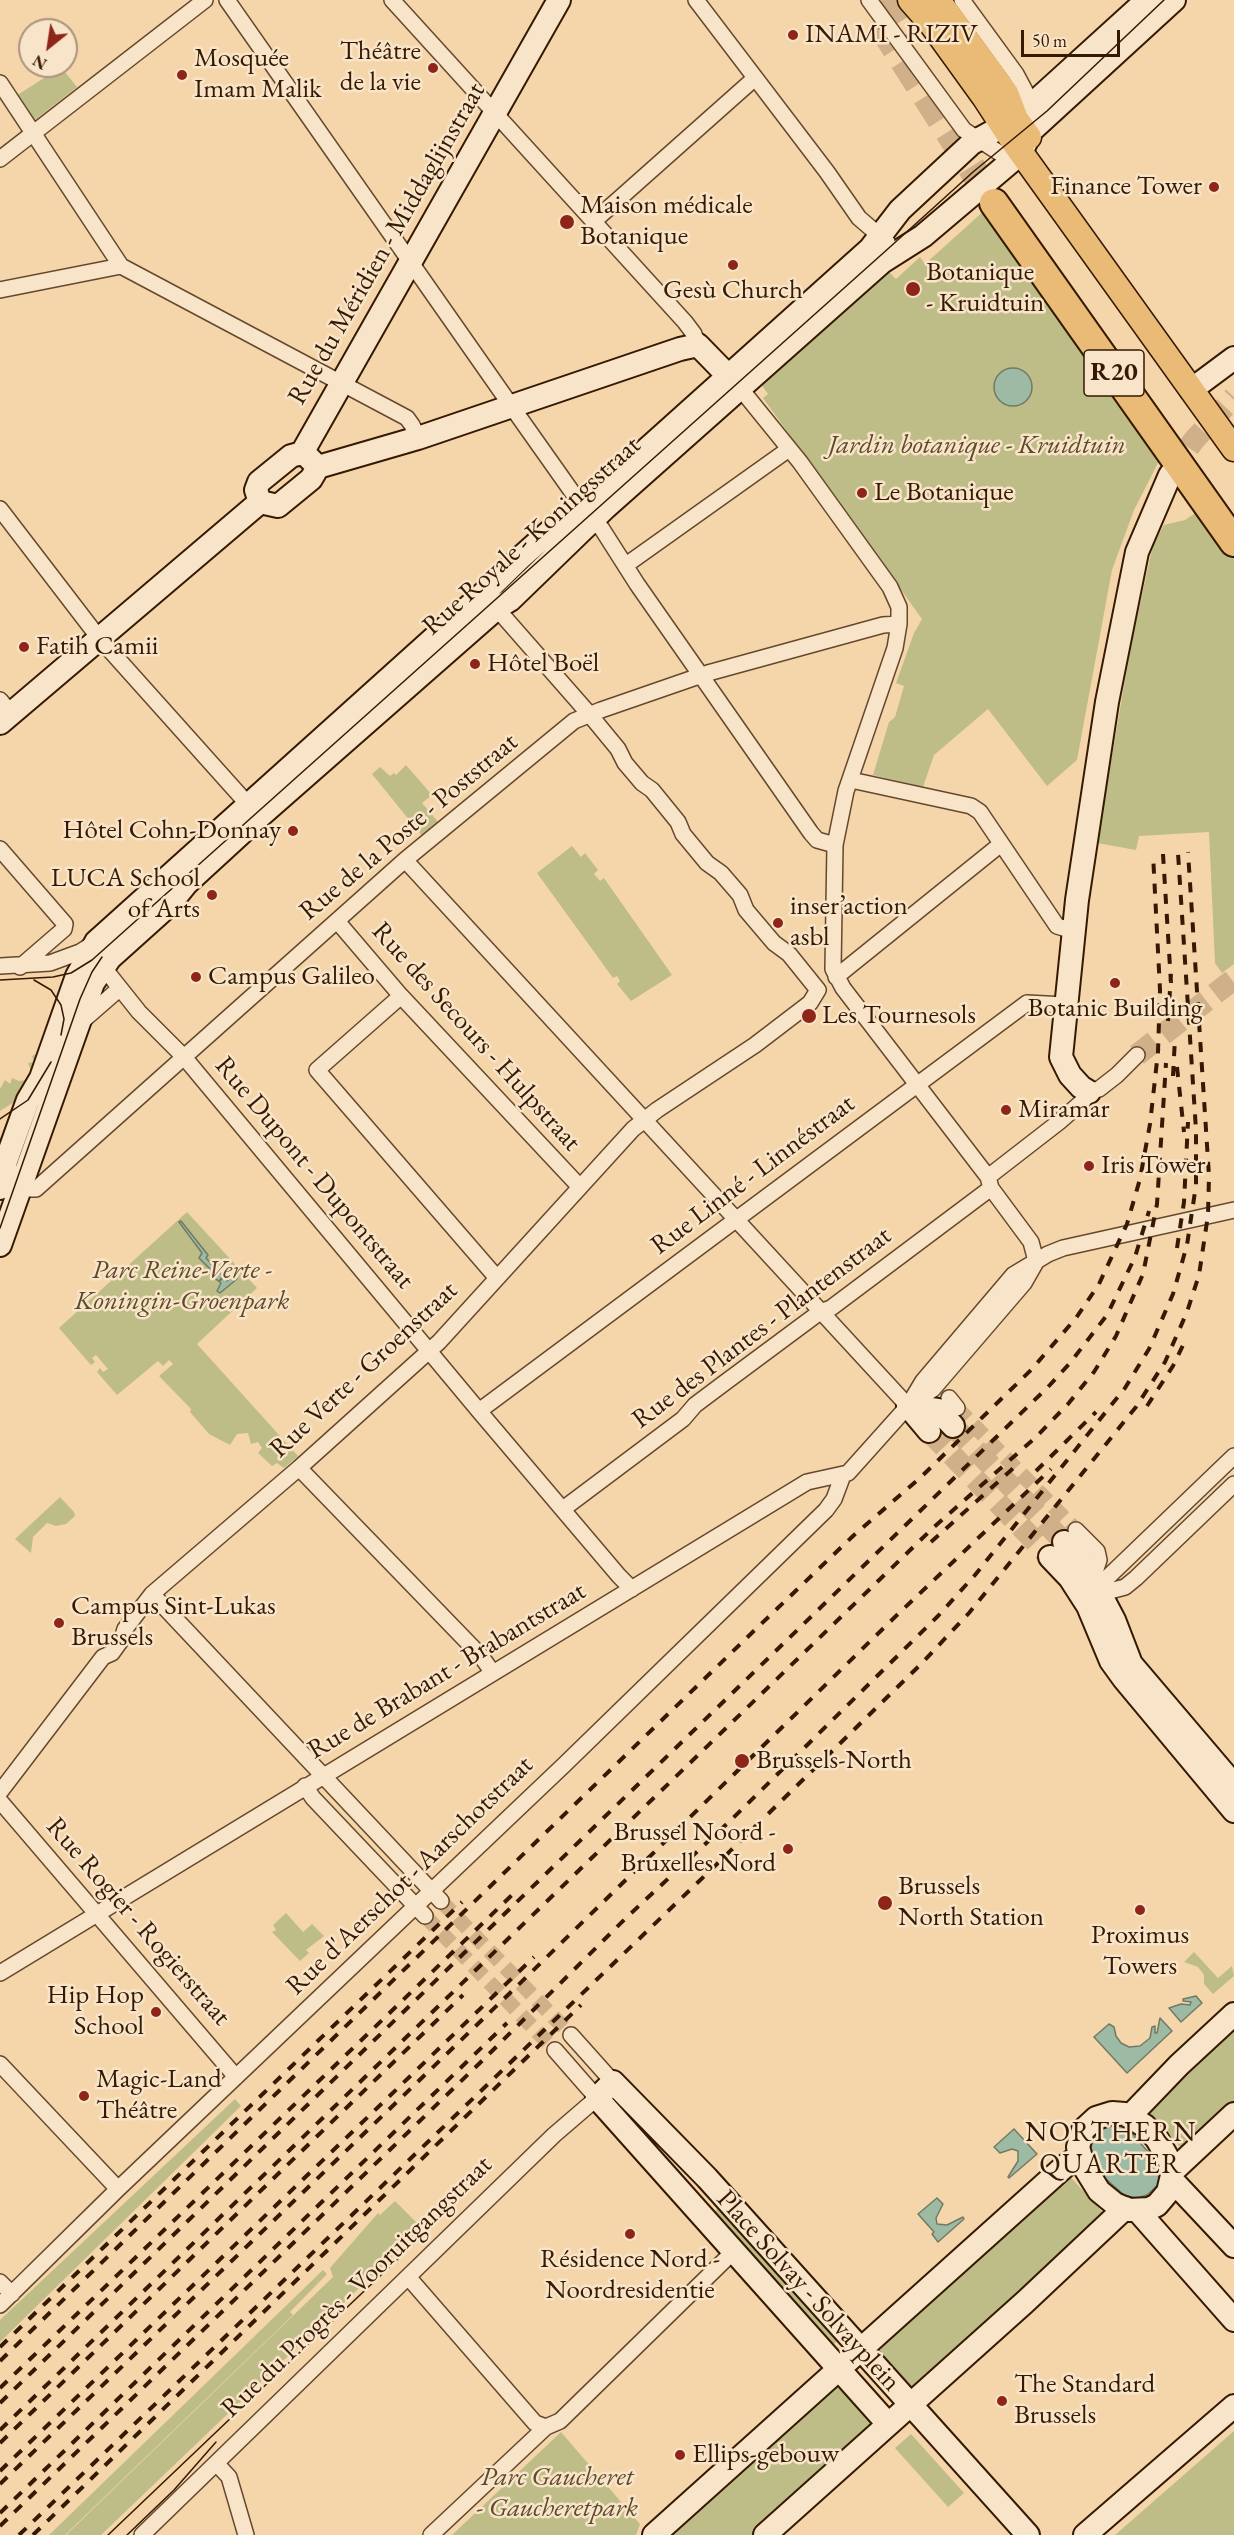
<!DOCTYPE html>
<meta charset="utf-8">
<style>
body{margin:0}
#map{position:relative;width:1234px;height:2535px;overflow:hidden;background:#f5d6ab;font-family:"EB Garamond",serif}
canvas{display:block}
.north{position:absolute;left:18px;top:18px;width:60px;height:60px;box-sizing:border-box;background:#f8e4c8;border:2px solid #aa9379;border-radius:50%;rotate:210deg;font-size:16px;font-weight:700;line-height:24px;text-align:center;color:#351902}
.north::after{content:'';display:block;margin:auto;width:21px;height:27px;background:#8f2418;clip-path:polygon(50% 0,100% 100%,50% 72%,0 100%)}
.scale{position:absolute;left:1021px;top:30px;width:99px;height:27px;box-sizing:border-box;border:3px solid #351902;border-top:0;padding-left:8px;font-size:18px;line-height:21px;white-space:nowrap;color:#351902;-webkit-text-stroke:4px #f8e4c8;paint-order:stroke}
</style>
<div id="map">
<canvas width="1234" height="2535"></canvas>
<div class="north">N</div>
<div class="scale">50 m</div>
</div>
<script>
const ctx = document.querySelector('canvas').getContext('2d');
ctx.lineJoin = 'round';
function fill(path, color) { ctx.fillStyle = color; ctx.fill(path, 'evenodd'); }
const shape = rows => new Path2D(rows.map(r => 'M' + r).join(''));
function strokePath(path, color, width, dash) { ctx.strokeStyle = color; ctx.lineWidth = width; ctx.lineCap = dash ? 'butt' : 'round'; ctx.setLineDash(dash || []); ctx.stroke(path); }
function write(font, color, halo, rows, align = 'center') {
  ctx.font = font + ' "EB Garamond",serif'; ctx.lineWidth = 5; ctx.setLineDash([]); ctx.textBaseline = 'middle'; ctx.strokeStyle = halo; ctx.fillStyle = color; for (const [text, x, y, turn = 0] of rows) {
    ctx.save(); ctx.translate(x, y); ctx.rotate((+turn || 0) * Math.PI / 180); ctx.textAlign = isNaN(turn) ? turn : align; if (halo) ctx.strokeText(text, 0, 0); ctx.fillText(text, 0, 0); ctx.restore();
  }
}
fill(shape([
 [61,67,77,87,32,122,16,96],
 [986,209,1149,435,1146,443,1159,461,1134,510,1112,570,1077,760,1047,786,988,709,934,755,923,787,873,775,889,722,895,717,904,686,896,683,914,633,922,619,763,398,768,394,760,383,887,270,896,279,920,257,925,264],
 [1203,508,1234,550,1234,964,1222,973,1215,963,1209,832,1139,836,1136,850,1097,843,1131,645,1153,545,1164,525,1185,520],
 [406,765,432,795,422,803,439,823,423,837,372,774,380,767,390,776,394,773,396,775],
 [572,846,581,857,585,853,598,870,594,874,600,881,604,878,672,975,631,1001,617,984,620,981,617,976,613,978,537,873],
 [39,1053,41,1054,19,1099,0,1111,0,1089,5,1080,10,1084,12,1078,19,1081,26,1080,31,1071,28,1063,34,1062,32,1056],
 [187,1212,257,1288,197,1344,298,1456,284,1468,277,1463,272,1466,258,1453,262,1448,258,1442,251,1444,248,1433,237,1434,230,1445,209,1434,190,1412,191,1409,159,1376,173,1364,169,1360,163,1366,158,1361,117,1395,97,1372,100,1368,103,1372,108,1369,96,1355,92,1358,95,1362,91,1365,59,1328],
 [60,1497,74,1512,75,1516,66,1524,56,1526,47,1523,33,1537,31,1553,15,1539],
 [286,1913,303,1932,312,1924,324,1936,306,1950,309,1953,300,1961,272,1932,276,1930,273,1925],
 [1194,1952,1218,1978,1232,1966,1234,1976,1213,1994,1204,1984,1204,1975,1198,1967,1184,1962],
 [1234,2025,1234,2104,1182,2149,1146,2110],
 [235,2099,241,2106,0,2342,0,2320],
 [1065,2171,1106,2216,911,2392,870,2347],
 [395,2201,422,2228,101,2535,66,2535,333,2277,330,2268,378,2213,380,2215],
 [722,2204,841,2337,831,2347,712,2214],
 [323,2270,327,2274,290,2312,293,2315,65,2535,49,2535],
 [836,2377,878,2422,753,2535,662,2535],
 [1234,2431,1234,2535,1115,2535],
 [561,2432,640,2524,636,2535,452,2535],
 [911,2434,964,2493,948,2507,895,2448]
]), '#bebd87');
const water = shape([
 '994 387a19 19 0 1 1 38 0a19 19 0 1 1-38 0Z',
 [181,1221,208,1255,206,1258,223,1276,219,1281,224,1278,227,1281,234,1275,237,1279,220,1293,217,1291,221,1283,209,1274,212,1271,199,1258,202,1253,179,1222,181,1221],
 [1196,1996,1202,2003,1181,2022,1169,2008,1181,2004,1190,2005,1191,2002,1183,2001,1183,1999,1196,1996],
 [1160,2018,1172,2031,1127,2073,1094,2037,1109,2024,1114,2027,1116,2036,1121,2043,1129,2047,1140,2046,1150,2038,1152,2027,1155,2026,1155,2033,1157,2033,1160,2018],
 [1110,2125,1119,2126,1130,2131,1155,2160,1159,2179,1158,2185,1147,2195,1137,2198,1125,2196,1105,2178,1094,2162,1090,2151,1092,2141,1098,2132,1110,2125],
 [1014,2129,1037,2154,1009,2178,1008,2177,1018,2161,1018,2151,1012,2149,1000,2153,994,2147,1014,2129],
 [937,2198,943,2204,936,2218,937,2224,947,2225,963,2217,964,2219,938,2242,932,2234,934,2232,918,2214,937,2198]
]);
fill(water, '#9dbaa5');
strokePath(water, '#737a64', 1.5);
strokePath(shape([
 [957,1408,1076,1530],
 [441,1901,571,2035],
 [425,1916,555,2050]
]), '#cfb089', 15, [15, 8]);
strokePath(shape([
 [1170,475,1194,440,1234,397],
 [1137,1055,1234,979],
 [953,1426,1064,1542],
 [929,1431,1050,1557]
]), '#cfb089', 22, [22, 11]);
strokePath(shape([
 [882,0,906,38],
 [881,25,994,203]
]), '#cfb089', 28, [28, 14]);
const street = shape([
 [227,0,512,407,582,506,602,529,637,584,811,833,817,840,835,845],
 [392,0,685,322,694,334,698,345],
 [696,0,827,172,859,218,887,242],
 [869,0,964,130,1012,161],
 [962,0,1016,74,1032,104],
 [0,83,121,266,407,418,412,425,418,438],
 [0,159,205,0],
 [593,222,755,78],
 [0,290,121,266],
 [740,388,800,462,890,587,899,607,899,624,895,648,846,791,835,845,833,969,843,988,988,1177,991,1188,1031,1242,1036,1261],
 [0,509,99,638,253,810],
 [626,565,789,449],
 [0,700,11,713],
 [851,780,971,806,980,812,1057,926,1073,931],
 [0,849,65,924,64,929,20,967],
 [405,860,908,1406],
 [337,921,401,996,579,1186],
 [100,963,139,1012,184,1057,479,1411,619,1576,632,1589],
 [0,966,50,963,80,952,94,943],
 [836,977,1001,844],
 [401,996,317,1070,497,1278],
 [80,1023,119,989],
 [988,1177,1059,1122,1083,1101,1089,1092,1099,1089,1117,1075,1137,1055],
 [13,1183,29,1189,36,1189,405,860,574,721,601,710,708,673,883,625,899,624],
 [949,1398,957,1408],
 [910,1405,933,1389,1024,1283,1036,1262],
 [479,1411,1027,1003,1065,1005],
 [299,1468,481,1656,493,1673],
 [563,1509,683,1419,695,1405,723,1384,820,1312,831,1308,991,1188],
 [1076,1530,1097,1551,1099,1560,1092,1581],
 [152,1594,441,1901],
 [1099,1594,1108,1577,1234,1456],
 [1099,1594,1125,1587,1136,1578,1234,1484],
 [305,1786,313,1798,425,1916],
 [0,1792,103,1657,112,1653,122,1639,125,1629,152,1594,299,1468,439,1342,633,1129,657,1110,755,1045,810,1003,818,990,789,954,774,943,746,910,740,895,721,873,707,863,683,834,678,822,652,790,642,783,625,763,618,749,590,715,491,602],
 [0,1801,236,2077],
 [0,1973,807,1482,848,1473,908,1406,923,1381,1013,1275,1048,1254,1063,1248,1234,1210],
 [571,2035,613,2082],
 [0,2064,118,2189],
 [409,2278,535,2423,546,2427],
 [0,2282,12,2294],
 [0,2305,118,2189,564,1765,826,1510,834,1499,843,1475],
 [216,2463,229,2477,246,2535],
 [142,2535,554,2135,597,2098,555,2050],
 [431,2535,546,2427,560,2421,734,2251]
]);
const secondary = shape([
 [1191,390,1234,358],
 [318,467,418,438,680,349,698,345,739,387],
 [260,502,256,490,259,482,291,456,302,453,559,0],
 [260,502,278,506,311,479,318,467,308,457],
 [0,723,260,502],
 [1089,1092,1081,1087,1070,1075,1061,1057,1077,900,1107,702,1137,552,1170,475],
 [0,1188,6,1161,28,1100,41,1078,77,976,96,942,483,594,519,559,565,518,597,494,870,249,900,210,972,143,1016,119,1147,0],
 [0,1245,93,983,110,958,169,905,186,884,259,817,497,608,510,600,605,508,882,262,923,236,1021,153,1031,131,1174,0],
 [908,1406,938,1410,953,1426],
 [908,1406,929,1431],
 [1064,1542,1084,1563,1114,1620,1131,1664,1234,1785],
 [1050,1557,1070,1578,1088,1606,1111,1661,1124,1679,1234,1811],
 [1112,2113,1125,2114,1145,2126,1157,2139,1170,2162,1173,2171,1168,2192,1157,2205,1149,2209,1129,2210,1115,2204,1099,2191,1083,2165,1078,2147,1083,2130,1096,2118,1112,2113],
 [1130,2116,1179,2065,1234,2014],
 [1173,2171,1234,2114],
 [1172,2180,1234,2246],
 [1137,2210,1234,2320],
 [888,2424,597,2098,613,2082,707,2178,1028,2535],
 [654,2535,1065,2166,1079,2156],
 [765,2535,1025,2302,1125,2208],
 [1085,2535,1234,2406]
]);
const primary = shape([
 [910,0,932,25,984,97,1012,140,1234,449],
 [938,0,1006,93,1016,119,1029,137]
]);
const highway = shape([
 [994,203,1234,542]
]);
strokePath(street, '#65482c', 18);
strokePath(secondary, '#351902', 26);
strokePath(primary, '#351902', 27);
strokePath(highway, '#351902', 32);
strokePath(street, '#f8e4c8', 15);
strokePath(secondary, '#f8e4c8', 22);
strokePath(primary, '#eabb76', 24);
strokePath(highway, '#eabb76', 28);
strokePath(shape([
 [0,980,53,977,71,973,92,960,890,247,973,172,1047,111,1164,0],
 [34,980,51,990,61,1005,64,1019,61,1035],
 [0,1119,28,1100,51,1062],
 [0,1228,80,999,92,972,102,957],
 [108,2535,444,2215],
 [127,2535,174,2490,216,2442]
]), '#351902', 1.5);
strokePath(shape([
 [1163,854,1171,983],
 [1168,1021,1171,974],
 [1177,1067,1184,1132],
 [1173,1076,1175,1038],
 [1177,1248,1184,1202,1188,1122],
 [1147,1406,1173,1366,1186,1339],
 [1036,1471,1096,1412],
 [931,1542,1018,1464],
 [0,2347,462,1902],
 [0,2361,759,1626,853,1536,921,1477,1031,1370,1076,1318,1099,1284,1127,1224,1140,1179,1150,1124,1158,1052,1160,990,1153,854],
 [0,2388,512,1895],
 [0,2403,1048,1387,1070,1363,1107,1315,1135,1257,1149,1211],
 [0,2430,934,1527,1035,1438,1068,1404,1094,1372,1116,1336,1143,1274,1157,1204,1166,1063],
 [0,2443,463,1995],
 [0,2471,534,1957],
 [0,2484,511,1992,897,1615,1051,1469],
 [0,2513,507,2023],
 [0,2526,485,2058,627,1917,730,1821,938,1616,975,1575,1125,1388,1149,1349,1173,1294,1187,1245,1196,1185,1196,1130,1178,853],
 [19,2535,719,1862,922,1663,969,1613,1136,1407,1165,1362,1187,1312,1199,1275,1208,1215,1209,1176,1188,852],
 [33,2535,581,2005]
]), '#351902', 4, [10, 10]);
for (const [x, y, r, color] of [
 [793,35,6,"#8f2418"],
 [433,68,6,"#8f2418"],
 [182,75,6,"#8f2418"],
 [1214,187,6,"#8f2418"],
 [567,222,8,"#8f2418"],
 [733,265,6,"#8f2418"],
 [913,289,8,"#8f2418"],
 [862,493,6,"#8f2418"],
 [24,647,6,"#8f2418"],
 [475,664,6,"#8f2418"],
 [293,831,6,"#8f2418"],
 [212,895,6,"#8f2418"],
 [778,923,6,"#8f2418"],
 [196,977,6,"#8f2418"],
 [1115,983,6,"#8f2418"],
 [809,1016,8,"#8f2418"],
 [1006,1110,6,"#8f2418"],
 [1089,1166,6,"#8f2418"],
 [59,1623,6,"#8f2418"],
 [742,1761,8,"#8f2418"],
 [788,1849,6,"#8f2418"],
 [885,1903,8,"#8f2418"],
 [1140,1910,6,"#8f2418"],
 [156,2012,6,"#8f2418"],
 [84,2096,6,"#8f2418"],
 [630,2234,6,"#8f2418"],
 [1002,2401,6,"#8f2418"],
 [680,2455,6,"#8f2418"]
]) { const dot = new Path2D(); dot.arc(x, y, r, 0, 2 * Math.PI); ctx.fillStyle = color; ctx.fill(dot); strokePath(dot, '#f8e4c8', 2); }
for (const [x, y, w] of [
 [1114,373,60]
]) { const box = new Path2D(); box.roundRect(x - w / 2, y - 23, w, 46, 4.5); ctx.fillStyle = '#f8e4c8'; ctx.fill(box); strokePath(box, '#351902', 1.5); }
write('bold 26px', '#351902', null, [
 ["R20",1114,373]
]);
write('27px', '#351902', '#f8e4c8', [
 ["INAMI - RIZIV",805,35],
 ["Théâtre",421,52,"right"],
 ["de la vie",421,83,"right"],
 ["Mosquée",194,59],
 ["Imam Malik",194,90],
 ["Finance Tower",1202,187,"right"],
 ["Maison médicale",580,206],
 ["Botanique",580,237],
 ["Botanique",926,273],
 ["- Kruidtuin",926,304],
 ["Gesù Church",733,291,"center"],
 ["Le Botanique",874,493],
 ["Fatih Camii",36,647],
 ["Hôtel Boël",487,664],
 ["Hôtel Cohn-Donnay",281,831,"right"],
 ["LUCA School",200,879,"right"],
 ["of Arts",200,910,"right"],
 ["inser’action",790,907],
 ["asbl",790,938],
 ["Campus Galileo",208,977],
 ["Botanic Building",1115,1009,"center"],
 ["Les Tournesols",822,1016],
 ["Miramar",1018,1110],
 ["Iris Tower",1101,1166],
 ["Campus Sint-Lukas",71,1607],
 ["Brussels",71,1638],
 ["Brussels-North",756,1761],
 ["Brussel Noord -",776,1833,"right"],
 ["Bruxelles Nord",776,1864,"right"],
 ["Brussels",898,1887],
 ["North Station",898,1918],
 ["Proximus",1140,1936,"center"],
 ["Towers",1140,1967,"center"],
 ["Hip Hop",144,1996,"right"],
 ["School",144,2027,"right"],
 ["Magic-Land",96,2080],
 ["Théâtre",96,2111],
 ["Résidence Nord -",630,2260,"center"],
 ["Noordresidentie",630,2291,"center"],
 ["The Standard",1014,2385],
 ["Brussels",1014,2416],
 ["Ellips-gebouw",692,2455]
], 'left');
write('27px', '#351902', '#f8e4c8', [
 ["Rue du Méridien - Middaglijnstraat",387,244,-60],
 ["Rue Royale - Koningsstraat",532,536,-42],
 ["Rue de la Poste - Poststraat",409,827,-40],
 ["Rue des Secours - Hulpstraat",476,1037,48],
 ["Rue Dupont - Dupontstraat",314,1173,50],
 ["Rue Linné - Linnéstraat",753,1175,-37],
 ["Rue des Plantes - Plantenstraat",762,1328,-37],
 ["Rue Verte - Groenstraat",364,1370,-43],
 ["Rue de Brabant - Brabantstraat",447,1671,-31],
 ["Rue d'Aerschot - Aarschotstraat",410,1876,-44],
 ["Rue Rogier - Rogierstraat",138,1922,49],
 ["Rue du Progrès - Vooruitgangstraat",357,2287,-44],
 ["Place Solvay - Solvayplein",808,2291,48]
]);
write('italic 27px', '#5e4a2a', '#f8e4c8', [
 ["Jardin botanique - Kruidtuin",977,446],
 ["Parc Reine-Verte -",182,1271],
 ["Koningin-Groenpark",182,1302],
 ["Parc Gaucheret",557,2478],
 ["- Gaucheretpark",557,2509]
]);
ctx.letterSpacing = '1.5px';
write('28px', '#351902', '#f8e4c8', [
 ["NORTHERN",1111,2133],
 ["QUARTER",1111,2165]
]);
ctx.letterSpacing = '0px';
</script>
